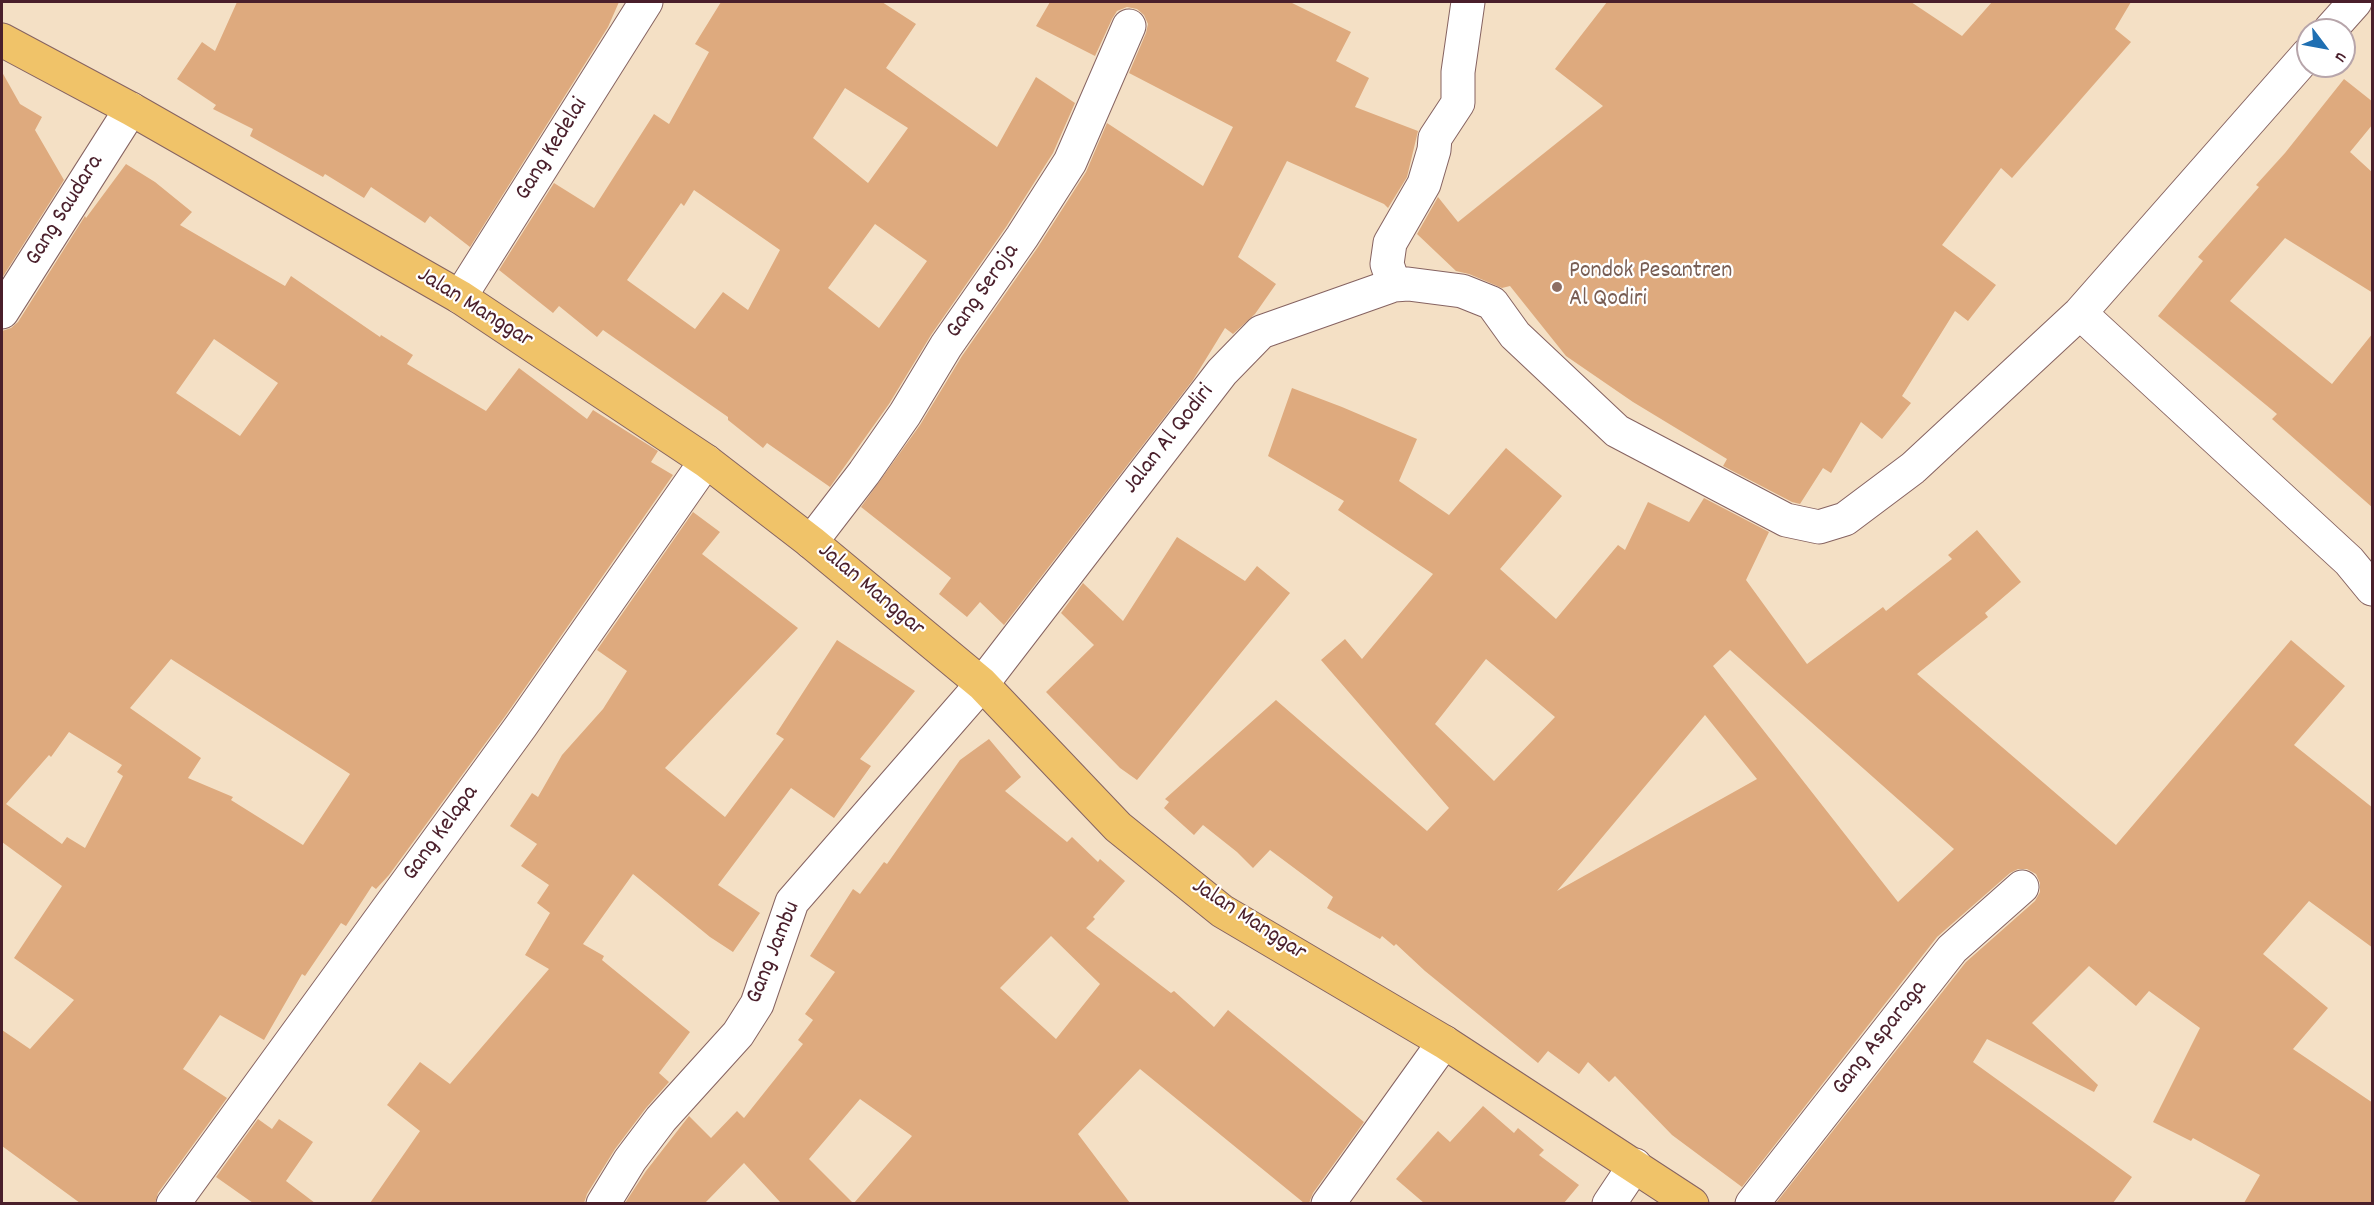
<!DOCTYPE html>
<style>
body{margin:0}
#map{position:relative;width:2374px;height:1205px;overflow:hidden;background:#f4e0c5;font-family:Dekko,sans-serif}
canvas{display:block}
.frame{position:absolute;inset:0;border:3px solid #4a1f2b;pointer-events:none}
.north{position:absolute;left:2296px;top:18px;width:60px;height:60px;box-sizing:border-box;background:#fff;border:2px solid #b7a5aa;border-radius:50%;rotate:122deg;font-size:16px;font-weight:700;line-height:24px;text-align:center;color:#4a1f2b}
.north::after{content:'';display:block;margin:auto;width:21px;height:27px;background:#1f6fb2;clip-path:polygon(50% 0,100% 100%,50% 72%,0 100%)}
</style>
<div id="map">
<canvas width="2374" height="1205"></canvas>
<div class="frame"></div>
<div class="north">U</div>
</div>
<script>
const ctx = document.querySelector('canvas').getContext('2d');
ctx.lineJoin = 'round';
function fill(path, color) { ctx.fillStyle = color; ctx.fill(path, 'evenodd'); }
const shape = rows => new Path2D(rows.map(r => 'M' + r).join(''));
function strokePath(path, color, width, dash) { ctx.strokeStyle = color; ctx.lineWidth = width; ctx.lineCap = dash ? 'butt' : 'round'; ctx.setLineDash(dash || []); ctx.stroke(path); }
function write(font, color, halo, rows, align = 'center') {
  ctx.font = font + ' Dekko,sans-serif'; ctx.lineWidth = 4.5; ctx.setLineDash([]); ctx.textBaseline = 'middle'; ctx.strokeStyle = halo; ctx.fillStyle = color; for (const [text, x, y, turn = 0] of rows) {
    ctx.save(); ctx.translate(x, y); ctx.rotate((+turn || 0) * Math.PI / 180); ctx.textAlign = isNaN(turn) ? turn : align; if (halo) ctx.strokeText(text, 0, 0); ctx.fillText(text, 0, 0); ctx.restore();
  }
}
fill(shape([
 [237,2,619,2,608,27,470,247,430,216,425,223,371,187,364,198,325,174,323,177,250,136,253,129,213,109,216,105,177,79,202,42,215,51],
 [721,2,882,2,916,24,886,68,997,147,1036,77,1075,103,1053,153,1006,227,931,335,889,404,830,487,767,443,763,448,728,420,728,417,603,330,597,337,559,306,553,313,499,270,554,183,594,208,654,114,669,124,709,52,695,44],
 [845,88,908,128,868,183,813,138],
 [694,190,780,250,748,310,723,292,695,329,627,280,681,203,684,206],
 [875,224,927,261,879,328,828,288],
 [1050,2,1290,2,1351,32,1336,61,1369,78,1355,107,1418,131,1407,177,1388,208,1384,204,1287,161,1238,257,1276,284,1255,314,1233,334,1225,328,1193,380,1004,625,980,602,967,617,939,594,951,578,861,507,920,425,962,356,1038,247,1086,172,1107,123,1203,186,1233,127,1129,73,1146,33,1148,24,1144,15,1137,9,1127,7,1117,11,1112,19,1095,56,1036,26],
 [1607,2,1911,2,1962,36,1992,2,2131,2,2115,29,2131,42,2012,178,2001,168,1942,245,1996,285,1968,321,1955,311,1902,396,1911,403,1882,439,1861,422,1831,473,1823,468,1800,504,1792,502,1723,466,1727,459,1633,402,1566,356,1510,286,1502,288,1469,274,1456,271,1417,234,1438,197,1458,222,1603,106,1555,69],
 [2,72,20,104,42,117,35,130,64,180,2,278],
 [2344,79,2373,102,2373,124,2350,152,2373,173,2373,293,2285,238,2230,301,2332,384,2373,333,2373,508,2272,419,2277,414,2158,316,2203,261,2198,257,2259,187,2256,185,2285,153],
 [126,164,155,182,192,212,180,225,285,286,291,276,380,337,381,335,413,355,407,364,486,411,519,368,587,419,593,410,658,451,651,462,673,475,506,715,389,875,376,889,372,886,346,926,341,923,305,976,302,974,264,1040,220,1015,183,1069,227,1098,158,1193,155,1203,80,1203,2,1146,2,1030,30,1049,74,1000,14,958,62,886,2,842,2,331,11,328,18,322,85,216,86,218],
 [214,339,278,383,240,436,176,393],
 [171,659,350,774,303,845,231,800,233,797,188,778,201,758,130,708],
 [69,732,122,765,117,772,123,776,85,848,67,837,62,844,6,804,49,755,51,757],
 [1292,388,1342,407,1417,439,1399,481,1449,515,1506,448,1562,496,1500,569,1556,619,1618,545,1625,550,1648,502,1689,522,1704,498,1769,532,1746,580,1807,664,1883,607,1886,611,1952,559,1948,555,1977,530,2021,582,1985,613,1988,617,1917,674,2116,845,2291,640,2345,686,2294,745,2373,808,2373,948,2309,901,2263,954,2328,1008,2293,1049,2373,1103,2373,1203,2244,1203,2260,1175,2193,1138,2191,1141,2153,1122,2200,1028,2149,991,2136,1006,2089,966,2032,1023,2098,1085,2094,1092,1987,1039,1973,1062,2132,1177,2113,1203,1776,1203,1966,962,2035,901,2040,892,2040,883,2036,874,2027,869,2018,869,2010,873,1937,937,1742,1187,1672,1135,1615,1076,1609,1082,1588,1062,1579,1074,1548,1051,1538,1063,1425,971,1396,944,1394,946,1382,936,1380,939,1327,908,1333,897,1270,850,1253,868,1237,852,1203,825,1194,835,1164,808,1169,802,1165,799,1276,700,1427,831,1449,808,1321,660,1345,639,1362,659,1433,574,1338,510,1344,501,1268,456],
 [1730,650,1954,849,1898,902,1713,666],
 [1486,659,1555,717,1494,781,1435,724],
 [1705,715,1757,779,1557,891],
 [693,512,720,532,702,554,798,628,665,768,725,817,784,739,776,734,837,640,915,691,860,759,871,766,834,818,791,788,718,885,760,913,733,952,710,937,633,874,583,944,604,956,602,960,690,1032,659,1073,669,1082,646,1108,615,1149,587,1194,584,1203,370,1203,420,1131,387,1105,420,1062,450,1084,549,969,525,955,550,913,537,903,549,885,521,866,537,844,510,826,532,793,538,797,562,755,603,709,627,671,597,650],
 [1177,537,1245,581,1257,566,1290,593,1137,780,1120,768,1046,692,1094,645,1061,613,1083,583,1123,621],
 [989,739,1021,777,1005,791,1067,842,1072,837,1098,862,1100,859,1125,881,1093,917,1095,919,1086,928,1171,993,1174,991,1214,1027,1228,1010,1364,1122,1313,1193,1309,1203,1304,1203,1140,1069,1078,1134,1130,1203,854,1203,912,1136,860,1099,809,1159,853,1203,781,1203,744,1163,705,1203,625,1203,646,1171,689,1116,711,1138,737,1111,744,1118,803,1044,798,1040,813,1020,805,1014,835,972,810,956,853,889,860,894,884,862,887,864,960,760],
 [1051,936,1100,984,1056,1039,1000,988],
 [1483,1106,1514,1133,1518,1128,1544,1150,1539,1155,1579,1185,1564,1203,1424,1203,1396,1179,1438,1131,1450,1142],
 [258,1119,272,1129,279,1119,313,1142,286,1181,315,1203,253,1203,216,1177]
]), '#deaa7e');
const minor = shape([
 [2330,30,2355,2],
 [1394,285,1387,264,1390,243,1424,184,1434,150,1435,138,1458,103,1458,72,1468,2],
 [460,297,646,2],
 [2,312,131,109],
 [2080,313,2349,561,2372,589],
 [811,542,864,473,905,414,946,346,1022,237,1070,162,1129,26],
 [173,1204,521,726,706,461],
 [603,1204,630,1160,661,1119,738,1034,757,1004,792,902,982,684,1222,372,1261,332,1394,285,1408,284,1462,291,1492,303,1515,335,1617,431,1786,520,1819,527,1845,519,1913,468,2080,313,2308,54],
 [1328,1204,1444,1042],
 [1609,1204,1635,1165],
 [1752,1204,1952,949,2022,887]
]);
const major = shape([
 [2,40,131,109,460,297,706,461,811,542,982,684,1118,827,1222,911,1444,1042,1692,1204]
]);
strokePath(minor, '#866361', 35);
strokePath(major, '#866361', 35);
strokePath(minor, '#fff', 33);
strokePath(major, '#f0c369', 33);
for (const [x, y, r, color] of [
 [1557,287,6,"#8d6e63"]
]) { const dot = new Path2D(); dot.arc(x, y, r, 0, 2 * Math.PI); ctx.fillStyle = color; ctx.fill(dot); strokePath(dot, '#fff', 2); }
write('24px', '#4a1f2b', '#fff', [
 ["Gang Kedelai",553,150,-58],
 ["Gang Saudara",66,211,-58],
 ["Gang Seroja",984,292,-55],
 ["Jalan Manggar",474,309,32],
 ["Jalan Al Qodiri",1170,440,-52],
 ["Jalan Manggar",870,591,40],
 ["Gang Kelapa",442,834,-54],
 ["Jalan Manggar",1248,921,33],
 ["Gang Jambu",775,953,-68],
 ["Gang Asparaga",1881,1039,-52]
]);
write('24px', '#785e54', '#fff', [
 ["Pondok Pesantren",1569,273],
 ["Al Qodiri",1569,301]
], 'left');
</script>
